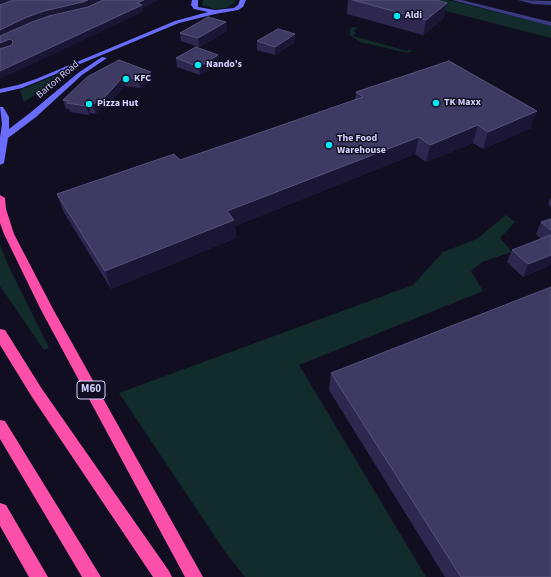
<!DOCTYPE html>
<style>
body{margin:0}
canvas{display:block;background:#110e22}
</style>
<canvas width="551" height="577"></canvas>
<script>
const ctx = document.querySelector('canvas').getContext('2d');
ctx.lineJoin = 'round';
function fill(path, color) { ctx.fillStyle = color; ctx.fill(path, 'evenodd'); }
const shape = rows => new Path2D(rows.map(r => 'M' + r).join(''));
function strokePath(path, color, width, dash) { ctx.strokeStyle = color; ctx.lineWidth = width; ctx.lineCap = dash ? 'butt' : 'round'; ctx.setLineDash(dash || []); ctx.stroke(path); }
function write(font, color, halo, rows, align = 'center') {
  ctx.font = font + ' "Source Sans 3",sans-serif'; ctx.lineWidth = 3; ctx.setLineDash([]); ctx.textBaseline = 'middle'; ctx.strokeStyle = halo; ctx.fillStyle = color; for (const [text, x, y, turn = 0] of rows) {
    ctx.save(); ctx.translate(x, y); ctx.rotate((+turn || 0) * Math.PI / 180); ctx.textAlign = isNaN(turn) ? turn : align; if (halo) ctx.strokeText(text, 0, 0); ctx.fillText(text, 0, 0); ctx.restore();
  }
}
fill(shape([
 [203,0,235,0,235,2,226,8,214,9,202,5],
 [404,0,448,0,551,26,551,38],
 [352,27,359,27,353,31,356,33,353,36,407,51,409,50,412,51,408,53,360,42,350,35,350,30],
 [74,68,76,69,24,102,20,90],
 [506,215,515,222,500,238,512,252,482,262,471,271,483,291,299,365,426,577,245,577,226,553,119,393,413,285,443,252,477,239],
 [0,244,7,263,49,348,44,350,0,286]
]), '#112c2a');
fill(shape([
 [452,0,462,0,551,22,551,26,452,0],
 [518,0,551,1,551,5,533,4,518,0]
]), '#3a3b80');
fill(shape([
 [192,0,198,0,198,7,215,10,234,8,238,5,240,0,246,0,243,7,238,10,215,14,179,23,22,88,0,93,0,89,18,85,36,79,175,21,208,12,194,9,191,5,192,0],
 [102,57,107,58,82,75,36,117,8,138,4,163,0,165,0,138,2,124,0,107,3,107,9,117,9,129,30,113,78,73,102,57]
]), '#6a6dfc');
fill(shape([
 [0,195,5,198,6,209,14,234,53,309,203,577,185,577,41,310,4,234,0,223,0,195],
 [0,329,5,330,42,389,169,571,172,577,153,577,32,397,0,345,0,329],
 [0,420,5,421,101,577,82,577,0,439,0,420],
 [0,503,6,505,48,577,29,577,0,526,0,503]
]), '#fb4fa9');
fill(shape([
 [348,0,436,0,444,18,423,35,347,14],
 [226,22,227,31,199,47,181,41,180,33],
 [257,41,295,42,275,55,257,50],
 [218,55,219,63,200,75,177,67,176,58],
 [119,60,152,81,140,88,125,86,105,108,102,107,96,114,90,113,89,115,70,112,69,109,66,109,63,100],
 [356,92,531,128,483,149,473,143,426,162,415,154,235,226,236,238,111,289,63,211,57,194,180,160,239,140,355,100],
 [551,197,551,207,548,204],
 [551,219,551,262,550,263,548,266,523,277,507,262,512,250,541,239,536,234,541,222],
 [331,373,551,577,445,577,329,390]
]), '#2e2850');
fill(shape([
 [0,0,16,0,0,6],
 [88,0,103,0,85,9,0,37,0,30,27,17,44,11],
 [144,0,159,0,143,8,143,12,0,79,0,71],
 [447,3,444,18,423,35,426,20],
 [226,22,227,31,199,47,198,38],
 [295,34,295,42,275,55,275,47],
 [10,39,13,46,0,50,0,43],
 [218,55,219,63,200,75,199,67],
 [151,72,152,81,140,88,138,79],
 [123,77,125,86,105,108,103,99],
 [100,98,102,107,96,114,93,105],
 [88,104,90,113,89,115,86,106],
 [537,111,531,128,483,149,488,132],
 [478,125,473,143,426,162,430,145],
 [419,137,415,154,235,226,236,238,111,289,105,271,227,211],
 [551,253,551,262,550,263,548,266,523,277,528,264]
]), '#1b1636');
const building = shape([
 [13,0,88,0,83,2,44,11,27,17,0,30,0,5,13,0],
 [103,0,144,0,137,3,142,5,0,71,0,49,12,45,13,41,10,39,0,43,0,36,32,22,49,16,88,7,103,0],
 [353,0,436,0,447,3,426,20,353,0],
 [208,17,226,22,198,38,180,33,208,17],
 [278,29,295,34,275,47,257,41,278,29],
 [196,47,218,55,199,67,176,58,196,47],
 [119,60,151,72,138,79,123,77,103,99,100,98,93,105,88,104,86,106,67,103,69,101,63,100,87,77,119,60],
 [449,61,537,111,488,132,478,125,430,145,419,137,227,211,234,220,105,271,57,194,174,154,180,160,239,140,363,97,356,92,449,61],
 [551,219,551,230,541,222,551,219],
 [551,235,551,255,528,264,512,250,551,235],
 [551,287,551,577,461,577,331,373,551,287]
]);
fill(building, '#3f3a63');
strokePath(building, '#57527b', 1);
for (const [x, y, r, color] of [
 [397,16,4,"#05e8f5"],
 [198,65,4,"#05e8f5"],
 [126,79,4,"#05e8f5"],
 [436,103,4,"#05e8f5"],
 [89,104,4,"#05e8f5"],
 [329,145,4,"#05e8f5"]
]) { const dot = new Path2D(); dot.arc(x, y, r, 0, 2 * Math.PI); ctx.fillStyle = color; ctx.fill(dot); strokePath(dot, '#110e22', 1.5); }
write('bold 10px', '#d4d1fe', '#110e22', [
 ["Aldi",405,16],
 ["Nando's",206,65],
 ["KFC",134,79],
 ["TK Maxx",444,103],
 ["Pizza Hut",97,104],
 ["The Food",337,139],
 ["Warehouse",337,151]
], 'left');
write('10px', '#d4d1fe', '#110e22', [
 ["Barton Road",58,80,-40]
]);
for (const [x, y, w] of [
 [91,390,28]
]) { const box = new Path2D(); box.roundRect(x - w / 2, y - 9, w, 18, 3); ctx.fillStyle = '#110e22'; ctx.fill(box); strokePath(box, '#d4d1fe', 1); }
write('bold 11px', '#d4d1fe', null, [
 ["M60",91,390]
]);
</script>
